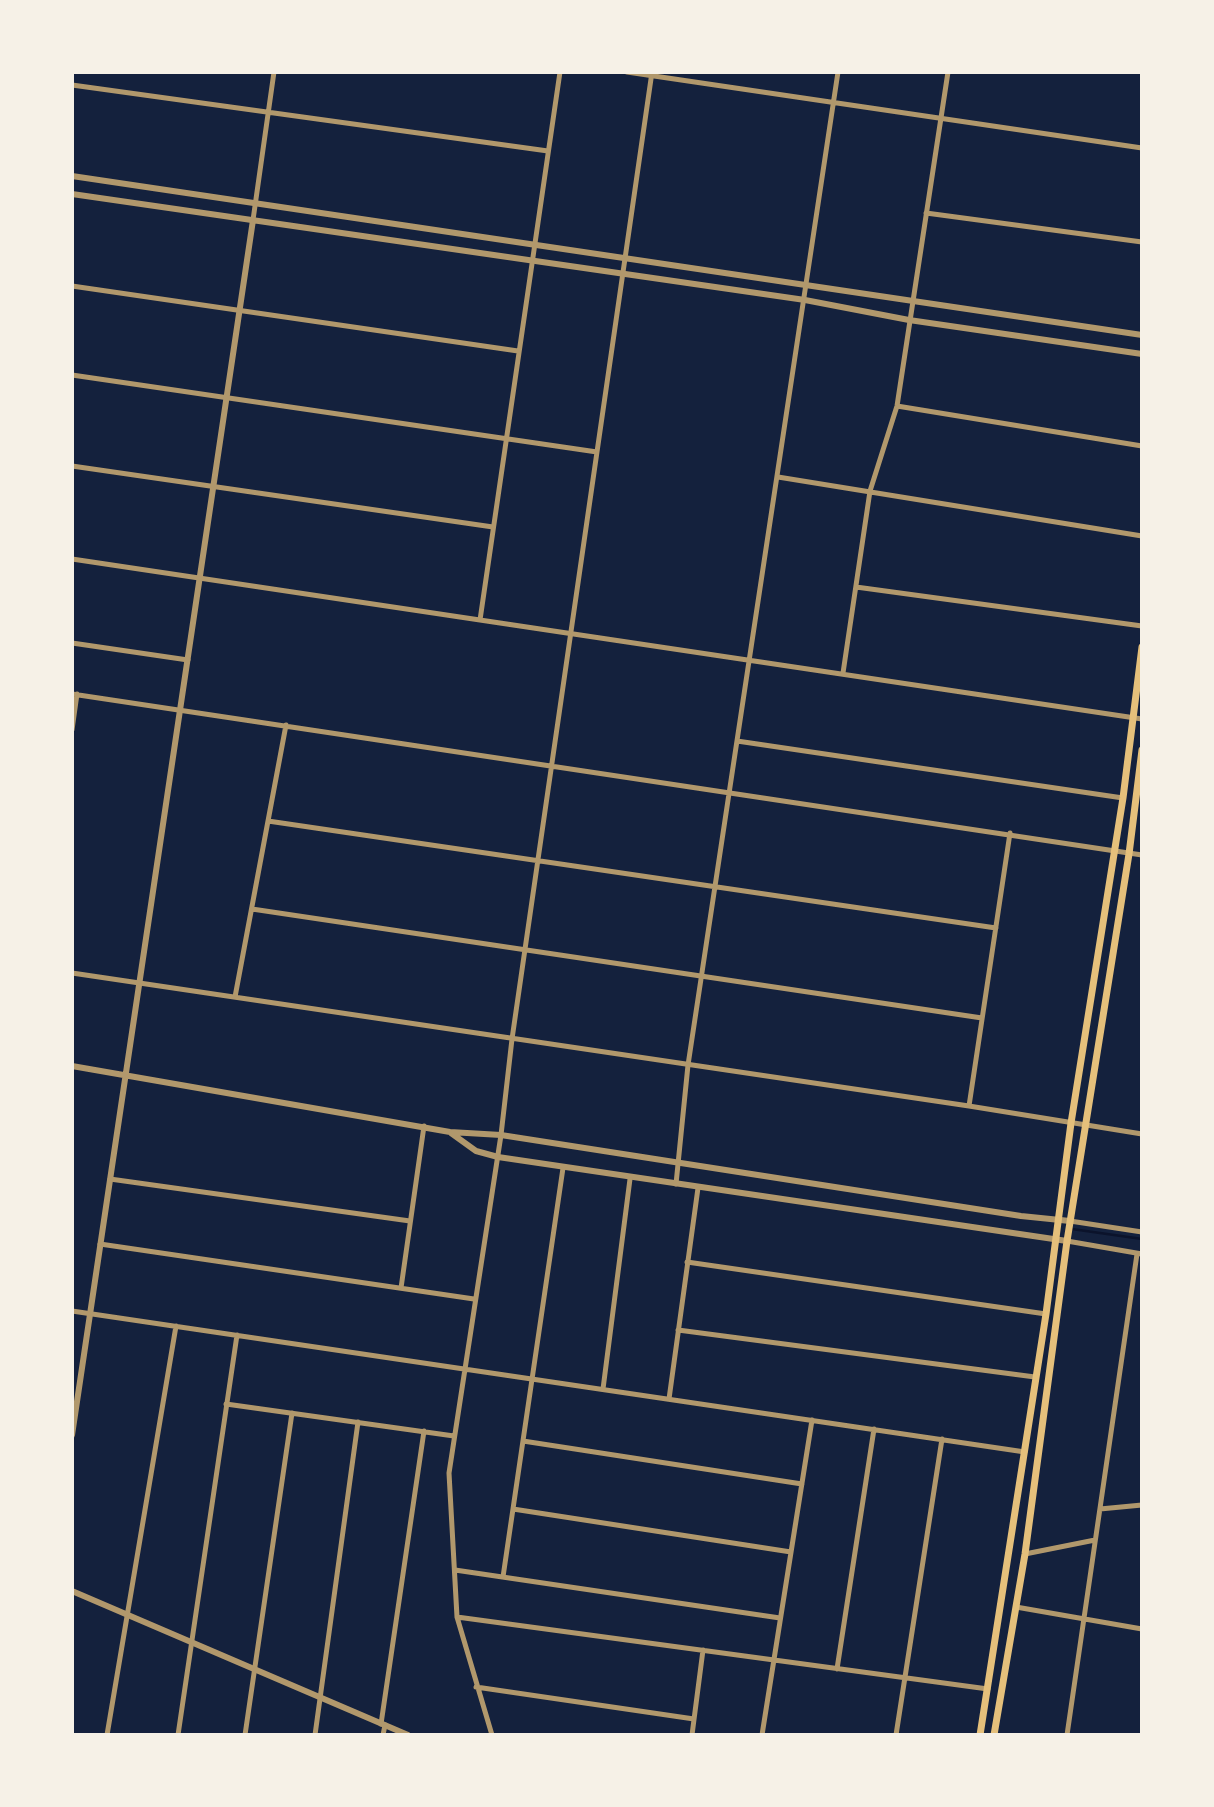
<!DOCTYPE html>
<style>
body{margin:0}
#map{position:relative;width:1214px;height:1807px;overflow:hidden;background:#14213d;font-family:"Golos Text",sans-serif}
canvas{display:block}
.frame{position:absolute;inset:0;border:74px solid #f6f1e7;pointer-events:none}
</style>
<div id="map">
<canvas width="1214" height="1807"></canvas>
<div class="frame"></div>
</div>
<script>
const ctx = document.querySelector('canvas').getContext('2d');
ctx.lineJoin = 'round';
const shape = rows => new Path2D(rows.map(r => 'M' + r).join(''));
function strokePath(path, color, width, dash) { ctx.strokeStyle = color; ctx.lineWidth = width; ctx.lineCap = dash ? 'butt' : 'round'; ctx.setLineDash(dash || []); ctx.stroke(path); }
strokePath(shape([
 [1072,1229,1142,1239]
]), '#0b132b', 2.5);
strokePath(shape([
 [627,72,1142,148],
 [72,85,548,151],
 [926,213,1142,242],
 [253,220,274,72],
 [72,286,518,351],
 [72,375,597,452],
 [897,406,1142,446],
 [72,466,493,527],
 [778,477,1142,536],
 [72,559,1142,719],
 [856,587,1142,626],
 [480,620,560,72],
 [72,643,188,660],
 [843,673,870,491,897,406,948,72],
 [72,694,1142,855],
 [72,730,77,694],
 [737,741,1123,798],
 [268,821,996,928],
 [252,909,982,1018],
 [72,973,969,1106,1142,1134],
 [235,997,286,725],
 [969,1106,1010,833],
 [110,1179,410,1221],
 [676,1184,688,1065,838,72],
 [1070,1221,1142,1232],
 [1067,1241,1142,1254],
 [100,1244,474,1299],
 [687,1262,1046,1314],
 [401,1288,424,1126],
 [72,1311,1025,1452],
 [678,1330,1035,1377],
 [603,1389,630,1179],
 [669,1399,698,1188],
 [226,1404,454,1436],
 [523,1441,802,1484],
 [513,1509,791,1552],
 [1100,1509,1142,1505],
 [1025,1554,1095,1540],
 [455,1570,780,1618],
 [503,1577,563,1168],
 [1016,1607,1142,1629],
 [457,1617,988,1689],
 [837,1669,874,1429],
 [476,1687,694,1719],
 [381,1724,424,1431],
 [107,1735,176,1326],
 [178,1735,237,1335],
 [245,1735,292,1413],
 [315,1735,358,1422],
 [383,1735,385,1725],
 [492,1735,457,1617,449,1473,501,1135,512,1039,652,72],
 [692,1735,703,1650],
 [762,1735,812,1420],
 [896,1735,942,1439],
 [1067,1735,1137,1254]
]), '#b1986c', 5);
strokePath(shape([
 [72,176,1142,335],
 [72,194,805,300,909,320,1142,354],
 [72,1066,450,1132,501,1135,1021,1216,1070,1221],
 [451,1133,476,1151,498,1157,1067,1241],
 [72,1435,253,220],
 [72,1591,408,1735]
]), '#b1986c', 6);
strokePath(shape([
 [980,1735,1046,1314,1071,1123,1123,798,1142,647],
 [994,1735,1025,1554,1067,1241,1129,854,1142,750]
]), '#e5c07b', 7);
</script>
